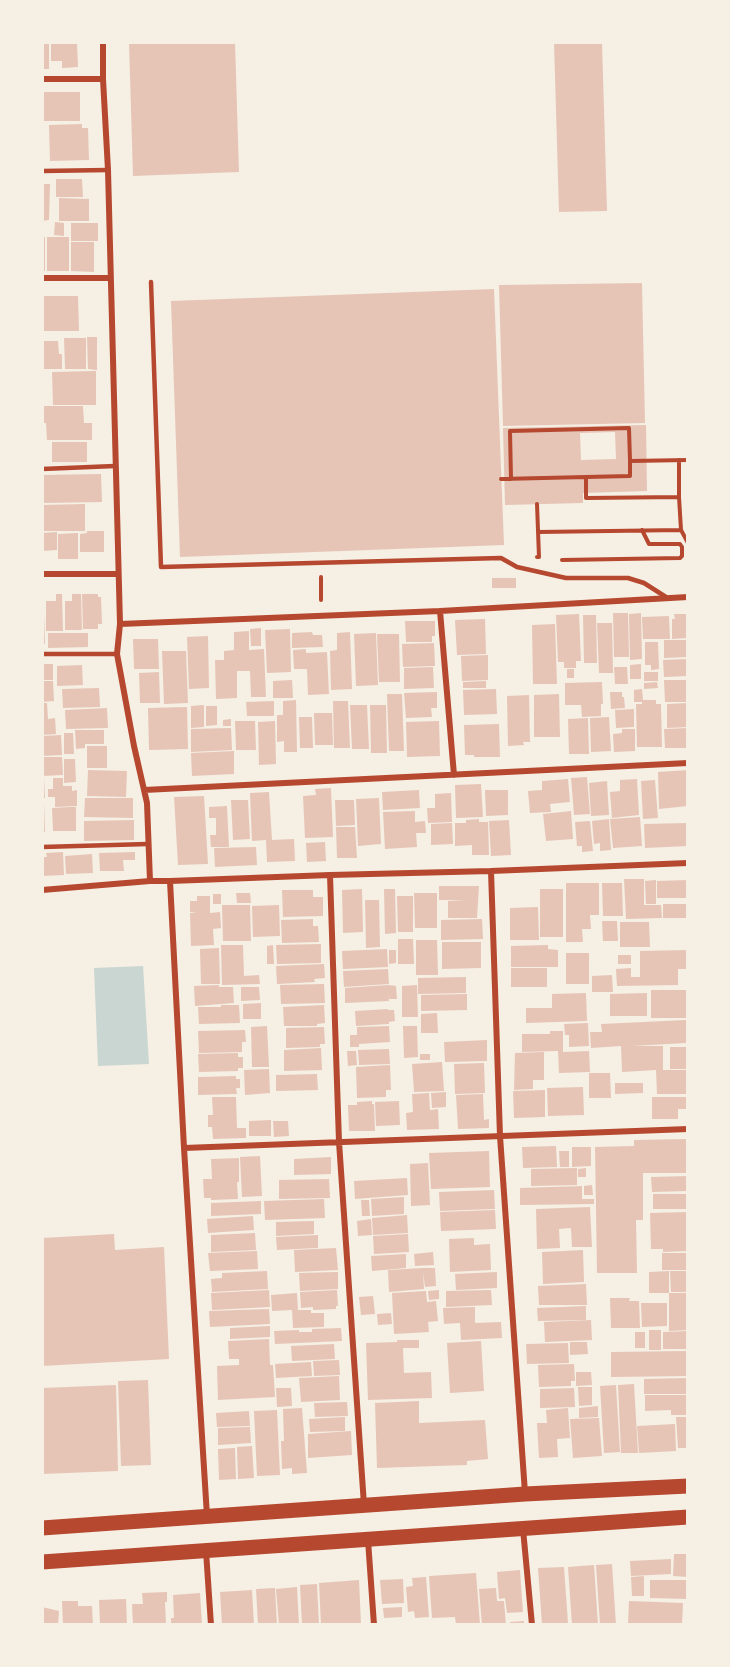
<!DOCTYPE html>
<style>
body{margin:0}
#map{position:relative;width:730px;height:1667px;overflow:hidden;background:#f6efe4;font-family:"Space Grotesk",sans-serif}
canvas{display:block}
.frame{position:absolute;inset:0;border:44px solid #f6efe4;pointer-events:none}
</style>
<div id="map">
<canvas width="730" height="1667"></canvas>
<div class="frame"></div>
</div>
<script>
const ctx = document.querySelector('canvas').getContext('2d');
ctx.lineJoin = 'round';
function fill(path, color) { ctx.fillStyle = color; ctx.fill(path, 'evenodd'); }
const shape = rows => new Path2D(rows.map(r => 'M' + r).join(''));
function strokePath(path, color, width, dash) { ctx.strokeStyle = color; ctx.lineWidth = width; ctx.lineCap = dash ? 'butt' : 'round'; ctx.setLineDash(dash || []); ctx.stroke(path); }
fill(shape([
 [143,966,149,1064,98,1066,94,968]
]), '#c9d6d2');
fill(shape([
 [42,42,49,42,49,69,42,69],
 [51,42,77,42,78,67,62,68,62,61,51,61],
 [175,42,235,42,239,172,133,176,129,43],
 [554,42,602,42,607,211,559,212],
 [44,92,80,92,80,121,44,121],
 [82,124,82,128,88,128,89,160,50,161,49,125],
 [56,179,82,179,83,197,56,197],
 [42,184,50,184,49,220,42,221],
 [59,198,89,199,89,221,59,221],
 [55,222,64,223,64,236,54,235],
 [71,223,98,223,98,241,71,241],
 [42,237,45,237,45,271,42,271],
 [47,237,69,237,69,271,47,271],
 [71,242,94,242,94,272,71,271],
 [642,283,645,423,503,426,499,285],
 [494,289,504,545,180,557,171,301],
 [42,296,78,296,79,331,42,331],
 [87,337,97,337,97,370,88,369],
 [64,338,86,338,86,369,65,369],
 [43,341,58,341,59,354,62,354,62,369,43,369],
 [96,371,96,405,53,405,52,372],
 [42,406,83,406,84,423,92,423,92,440,47,440,46,423,42,423],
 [646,425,647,491,583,493,583,503,505,505,503,428],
 [615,432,616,459,581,460,580,433],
 [52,442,87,442,87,462,52,462],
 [101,474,102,502,43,503,42,475],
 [85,504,85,531,42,531,42,505],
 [87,531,104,531,104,552,80,552,80,534,87,533],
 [57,532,57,550,42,551,42,533],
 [78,533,78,559,58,559,58,534],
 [492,578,516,578,516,588,492,588],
 [56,594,62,594,63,631,46,631,46,601,56,601],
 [72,594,81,594,82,630,65,630,65,601,72,601],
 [82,594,98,594,98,597,101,597,102,624,98,624,98,629,83,629],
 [42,613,44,613,45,644,42,644],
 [613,613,628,613,629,657,614,657],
 [641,613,642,659,630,660,629,614],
 [579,614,581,661,576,661,576,668,564,668,564,662,558,662,556,615],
 [674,614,688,614,688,638,672,639,672,619,675,619],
 [583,615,596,615,597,663,584,663],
 [669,616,670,639,643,639,642,617],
 [485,619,486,654,457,655,455,620],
 [405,621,435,621,435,636,432,636,432,642,406,642],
 [597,623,612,623,613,673,599,673],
 [555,624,557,684,533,684,532,625],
 [261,628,261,646,251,646,250,629],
 [290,629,291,672,267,673,265,630],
 [249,631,249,650,264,649,266,697,251,697,250,671,237,671,237,698,216,699,215,660,224,660,224,651,234,650,234,632],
 [312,632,313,635,322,635,323,647,292,648,292,633],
 [350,632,352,689,331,690,330,651,337,650,337,633],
 [48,633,88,633,88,647,48,648],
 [376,633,378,685,356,686,354,634],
 [377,634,399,634,400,682,379,682],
 [208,636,209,688,189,689,187,637],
 [133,639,158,639,159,669,134,669],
 [664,640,688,640,688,657,664,658],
 [645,642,658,642,659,669,651,670,651,665,645,665],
 [434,643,435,666,403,667,402,644],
 [306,649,306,653,327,652,329,694,308,695,307,669,294,669,293,650],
 [162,651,186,651,188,703,164,704],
 [488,655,488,680,462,681,461,656],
 [688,659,688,676,664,677,663,660],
 [42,664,53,664,53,680,42,680],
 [641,664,641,679,630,679,630,665],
 [82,665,83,685,57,686,57,666],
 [433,667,434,688,404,689,404,668],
 [614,667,627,667,628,684,615,684],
 [567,669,574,669,574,678,567,678],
 [159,672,160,703,140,703,139,673],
 [644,672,658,672,658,681,644,681],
 [292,680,293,698,273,698,273,681],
 [664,680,688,680,688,702,665,702],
 [42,681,53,681,54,701,42,702],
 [486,681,486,688,463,688,463,682],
 [602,682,603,704,601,704,601,716,582,717,581,705,565,705,565,683],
 [657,682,658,688,644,689,644,683],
 [99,688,100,707,63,708,62,689],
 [496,689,497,714,464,715,463,690],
 [642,689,643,700,656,700,656,704,661,704,662,747,637,747,636,704,642,704,642,702,634,702,634,690],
 [437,692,437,708,431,708,432,717,406,718,404,693],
 [610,692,622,692,622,697,624,697,625,708,611,709],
 [387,694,402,694,404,751,389,751],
 [559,694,560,737,534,737,534,695],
 [529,695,530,742,523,742,524,745,508,746,507,696],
 [296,700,297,752,284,752,284,741,277,742,277,715,283,715,283,701],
 [274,701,274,716,247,716,246,702],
 [333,701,348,701,350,748,334,748],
 [42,703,47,703,48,719,55,718,56,734,42,735],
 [688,703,688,727,667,728,667,704],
 [204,705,204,727,191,728,191,706],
 [350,705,367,705,369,749,352,749],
 [370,705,386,705,387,753,371,753],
 [206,706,217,706,217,725,206,726],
 [187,707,188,749,149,750,148,708],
 [107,708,108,728,66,729,65,710],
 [634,709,634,727,616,728,615,710],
 [314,713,332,713,333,745,315,745],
 [299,717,312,717,313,748,300,748],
 [609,717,611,751,591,752,590,718],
 [588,718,589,754,569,754,568,719],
 [231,719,231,726,223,726,223,720],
 [235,721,255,721,256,750,236,750],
 [275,721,276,764,259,765,258,722],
 [439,721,440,756,407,757,406,722],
 [499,724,500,757,474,757,474,755,465,755,464,725],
 [231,728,232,750,191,752,191,729],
 [688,728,688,748,665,748,664,729],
 [622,729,635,729,635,751,614,752,613,734,622,733],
 [75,730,104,730,104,744,85,744,85,748,76,749],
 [64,733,73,733,74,754,64,754],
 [61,735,62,755,42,756,42,736],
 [87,746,107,746,107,768,87,768],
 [234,751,234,774,192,776,191,753],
 [42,757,62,757,63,775,42,776],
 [64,759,75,759,76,782,64,783],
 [88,770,127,771,126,797,87,796],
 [688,770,688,806,659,809,658,772],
 [42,777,44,777,45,798,42,798],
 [587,777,590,814,574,815,571,778],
 [53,778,63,778,63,786,72,786,72,791,77,790,77,806,55,807,55,797,48,797,48,789,53,789],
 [568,779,570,802,550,804,551,812,530,813,528,791,542,790,542,781],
 [637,779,639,815,612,818,610,792,620,791,620,780],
 [655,780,658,818,643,819,641,781],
 [607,781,609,815,591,816,589,783],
 [481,784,483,817,456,818,455,785],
 [331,788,333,837,305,838,303,796,316,795,315,789],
 [419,790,420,808,383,810,382,792],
 [485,790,508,790,508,815,486,816],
 [269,792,272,840,294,839,295,861,267,862,266,840,252,841,250,793],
 [451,793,452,822,428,823,427,808,435,808,435,794],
 [204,796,208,864,178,865,174,797],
 [85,798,133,798,133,818,84,817],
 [379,798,381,844,358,846,356,799],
 [231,800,248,800,250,839,233,840],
 [335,800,354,800,355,825,336,826],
 [42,801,44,801,45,832,42,833],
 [227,806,229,847,211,847,210,835,216,835,216,818,209,818,209,807],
 [70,807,76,807,76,831,53,831,52,808],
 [415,811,415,822,425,821,426,833,416,833,417,847,385,849,383,812],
 [571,811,573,839,546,841,543,814],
 [640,817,642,846,613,848,610,819],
 [479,819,479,822,488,822,489,855,472,855,472,845,455,846,455,823,466,823,466,820],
 [609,819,611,850,600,851,600,843,594,844,592,821],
 [134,820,134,840,84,841,84,821],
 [509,820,511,855,491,856,489,821],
 [590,821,593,851,582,852,582,846,577,846,575,822],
 [452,823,453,844,431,845,431,824],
 [688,823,688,846,645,848,644,824],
 [336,827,355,827,357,858,337,858],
 [325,842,326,861,307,862,306,843],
 [256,847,257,865,215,867,214,848],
 [63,852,64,875,42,876,42,857,47,857,46,853],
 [135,852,135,860,123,860,124,871,100,871,99,853],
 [92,854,93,873,66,874,65,856],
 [624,879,644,879,644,905,661,905,662,918,626,919],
 [656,880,656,904,646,904,645,881],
 [688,880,688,902,686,902,686,898,657,898,657,881],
 [566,883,599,883,599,915,590,915,591,929,582,929,583,942,566,942],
 [602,883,622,883,623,916,603,916],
 [439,886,479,886,477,918,448,918,448,901,465,900,439,900],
 [362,889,363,932,343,933,342,890],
 [384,889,395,889,396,933,385,934],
 [540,889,563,889,563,937,540,937],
 [282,890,313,890,313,897,323,897,323,916,283,917],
 [236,893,250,893,251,903,237,903],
 [414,893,437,893,437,928,415,928],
 [213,894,221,894,221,904,213,904],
 [197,896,210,896,210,913,220,912,221,928,213,929,214,945,191,946,190,913,197,912,190,912,190,901,197,901],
 [397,896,413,896,413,932,398,932],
 [365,900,379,900,380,947,366,948],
 [663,904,688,904,688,918,663,918],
 [222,905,250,905,251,941,223,941],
 [279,905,280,936,253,937,252,906],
 [538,907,539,940,510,940,510,908],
 [313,919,313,926,318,926,319,942,282,943,281,920],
 [482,919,483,939,441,940,441,920],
 [602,921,617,921,618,941,603,941],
 [620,922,649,922,650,947,620,947],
 [398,939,413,939,414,964,398,964],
 [416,940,437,940,438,975,416,975],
 [442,942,481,942,481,968,442,969],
 [321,944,321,963,277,964,276,945],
 [221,945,243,945,244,976,259,975,260,984,222,985],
 [273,945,274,964,267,964,267,946],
 [548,945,548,949,558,950,558,967,511,967,511,946],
 [219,948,220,984,201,984,200,949],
 [387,949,388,967,343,969,342,951],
 [389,950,396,950,396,963,389,964],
 [688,950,688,969,678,969,678,985,617,986,616,969,631,968,631,977,640,977,640,951],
 [566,953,589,953,589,984,566,984],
 [618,955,631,955,631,964,618,964],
 [324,964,325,978,314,979,315,982,277,984,276,966],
 [511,968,547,968,547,987,511,987],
 [388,969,389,984,344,987,343,971],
 [612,975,613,992,592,992,592,976],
 [466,977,466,993,418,994,418,978],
 [324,984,325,1003,281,1004,280,985],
 [219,985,219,987,233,987,234,1003,195,1006,194,986],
 [388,985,396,986,397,999,389,999,388,990,389,1001,345,1003,345,988],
 [417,985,418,1017,402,1017,402,986],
 [241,987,259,987,260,1000,241,1001],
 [651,990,688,990,688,1018,651,1018],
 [586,993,587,1021,526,1023,526,1008,552,1008,552,994],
 [647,993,647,1016,610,1016,610,994],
 [467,994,467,1010,421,1011,421,995],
 [261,1003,261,1019,243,1019,243,1004],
 [221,1005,239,1005,240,1023,199,1024,198,1007,221,1007],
 [324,1005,325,1023,317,1024,317,1026,284,1026,283,1007],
 [388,1009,388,1010,394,1010,395,1021,389,1022,389,1024,356,1026,355,1011],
 [437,1013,438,1033,421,1033,421,1014],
 [686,1020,686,1043,632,1046,663,1046,663,1070,688,1070,688,1094,657,1094,656,1070,622,1072,621,1046,591,1048,590,1032,602,1032,601,1024],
 [588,1023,589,1046,569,1047,569,1035,565,1035,564,1024],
 [267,1026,269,1067,252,1067,251,1027],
 [389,1026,390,1042,359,1044,359,1047,350,1047,350,1035,357,1035,357,1027],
 [403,1026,417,1026,418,1057,404,1058],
 [324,1027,325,1044,320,1044,320,1047,286,1048,286,1028],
 [245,1030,246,1042,242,1042,242,1052,199,1053,198,1031],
 [550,1031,563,1031,563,1052,589,1051,590,1072,559,1073,558,1051,522,1052,522,1034,550,1034],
 [487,1040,487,1061,445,1062,444,1042],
 [670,1047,688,1047,688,1069,670,1069],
 [321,1048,322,1070,284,1071,284,1050],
 [389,1049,390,1064,359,1065,358,1050],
 [347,1051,356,1051,357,1065,348,1066],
 [544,1052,544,1080,533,1080,533,1089,514,1090,515,1053],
 [238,1053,238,1057,243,1057,243,1068,238,1068,238,1071,199,1072,198,1054],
 [420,1054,430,1054,430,1060,420,1060],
 [442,1062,444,1091,414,1092,412,1064],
 [484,1063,485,1093,455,1094,454,1064],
 [390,1065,391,1090,386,1090,386,1097,357,1098,356,1067],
 [269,1069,270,1093,245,1095,244,1070],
 [589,1073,610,1073,611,1098,589,1098],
 [317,1074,318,1090,276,1091,276,1075],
 [236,1076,236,1079,240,1079,240,1088,236,1088,237,1094,198,1095,198,1077],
 [615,1083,643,1083,643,1093,615,1094],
 [583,1087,584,1115,548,1116,547,1088],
 [545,1090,545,1117,514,1118,513,1091],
 [446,1092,446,1107,432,1108,431,1093],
 [429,1093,430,1110,438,1109,439,1129,407,1130,406,1113,413,1112,412,1094],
 [483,1094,484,1120,489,1119,489,1128,458,1129,456,1095],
 [212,1097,236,1097,237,1128,246,1128,246,1138,213,1139,212,1127,208,1127,208,1115,213,1115],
 [652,1097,688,1097,688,1109,678,1109,678,1119,652,1119],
 [372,1101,372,1104,374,1104,375,1131,349,1131,348,1105,357,1105,357,1102],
 [399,1101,400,1125,376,1126,375,1102],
 [271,1120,271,1136,249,1136,249,1121],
 [273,1121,288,1121,289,1136,274,1137],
 [688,1139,688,1173,643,1173,643,1220,636,1220,637,1273,597,1273,595,1147,634,1146,634,1140],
 [556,1146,557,1167,523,1168,522,1147],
 [572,1147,591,1147,591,1166,572,1167],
 [489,1151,490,1187,431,1189,429,1153],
 [559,1151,569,1151,569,1167,560,1167],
 [260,1156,262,1196,242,1197,240,1157],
 [331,1157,331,1174,294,1175,294,1159],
 [239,1158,239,1182,237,1182,238,1199,211,1200,211,1198,204,1198,203,1179,212,1179,211,1159],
 [428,1163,430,1205,411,1206,410,1164],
 [577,1168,577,1185,531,1186,531,1169],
 [586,1168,586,1177,578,1177,578,1169],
 [688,1176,688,1191,652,1192,651,1177],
 [407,1178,408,1195,355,1199,354,1181],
 [329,1179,330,1198,279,1199,279,1180],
 [592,1185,593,1195,584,1195,584,1186],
 [582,1186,582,1199,594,1199,594,1204,520,1205,520,1188],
 [494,1190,495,1209,440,1211,439,1192],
 [653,1194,688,1194,688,1209,653,1209],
 [404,1197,404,1214,372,1216,371,1199],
 [324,1199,325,1218,265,1220,264,1201],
 [361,1200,369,1200,370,1216,362,1216],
 [261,1201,261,1214,211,1216,211,1203],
 [590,1207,592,1247,572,1247,571,1228,559,1229,560,1248,537,1249,536,1209],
 [495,1210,496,1229,441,1231,440,1212],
 [688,1212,688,1251,663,1252,663,1249,651,1249,650,1213],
 [407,1215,408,1233,373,1235,372,1218],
 [253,1216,254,1230,208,1233,207,1219],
 [371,1219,372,1235,358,1236,357,1221],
 [314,1221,314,1234,276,1236,276,1222],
 [255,1233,256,1250,211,1252,211,1235],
 [114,1234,115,1250,164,1247,169,1359,42,1366,42,1238],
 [408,1234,409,1252,374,1254,373,1236],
 [318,1235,318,1248,277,1250,276,1237],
 [474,1238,474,1245,490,1244,491,1270,450,1272,449,1239],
 [336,1248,338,1270,295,1272,294,1250],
 [583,1250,584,1282,543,1284,542,1252],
 [257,1251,258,1269,210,1271,208,1253],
 [433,1252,434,1265,415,1266,414,1254],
 [662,1253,688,1253,688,1270,662,1270],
 [406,1254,406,1268,372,1271,371,1256],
 [423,1268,435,1268,436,1286,425,1287,423,1272,424,1289,389,1292,388,1270],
 [267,1271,268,1289,212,1292,211,1279,222,1278,222,1273],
 [669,1271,669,1293,649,1293,649,1272],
 [670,1271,688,1271,688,1292,671,1292],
 [338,1272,338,1289,300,1291,299,1273],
 [497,1272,497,1288,456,1290,455,1274],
 [586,1284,587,1305,539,1305,538,1286],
 [269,1290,270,1307,212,1310,211,1293],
 [337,1290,338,1306,336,1306,336,1309,313,1310,313,1307,301,1308,300,1292],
 [439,1290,439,1299,429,1300,428,1291],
 [491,1290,492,1305,446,1307,446,1291],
 [426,1291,427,1302,436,1301,438,1321,428,1322,429,1332,394,1334,392,1293],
 [297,1293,298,1310,311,1310,311,1313,324,1313,324,1327,293,1328,292,1310,272,1311,271,1295],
 [669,1293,688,1293,688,1330,669,1331],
 [373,1296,375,1314,361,1315,359,1297],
 [610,1298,630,1298,629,1301,639,1301,640,1328,611,1328],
 [641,1303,667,1303,667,1326,642,1327],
 [586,1306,586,1320,538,1321,537,1308],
 [475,1307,475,1323,501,1322,502,1338,461,1340,460,1323,444,1324,443,1308],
 [269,1309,270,1324,210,1327,209,1311],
 [391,1313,392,1324,378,1325,377,1314],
 [591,1320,592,1340,545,1342,544,1322],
 [270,1326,270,1337,230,1339,230,1328],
 [341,1328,342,1341,275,1344,274,1331,299,1330,299,1332,312,1332,312,1329],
 [649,1330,661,1330,661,1350,649,1350],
 [688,1331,688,1349,663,1349,663,1332],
 [635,1332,645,1332,645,1348,635,1348],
 [269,1339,270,1365,273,1365,275,1397,218,1400,217,1366,239,1365,239,1359,229,1359,228,1341],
 [397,1340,419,1340,419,1348,403,1348,404,1373,431,1372,432,1398,368,1400,366,1343,397,1342],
 [481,1341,484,1391,450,1393,447,1343],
 [570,1342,587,1342,588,1354,570,1355],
 [568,1343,569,1363,527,1364,526,1344],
 [334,1344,335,1359,292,1361,291,1346],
 [688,1351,688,1376,611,1377,611,1352],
 [339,1360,340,1375,314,1376,313,1361],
 [311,1362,312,1376,276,1378,275,1364],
 [574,1364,575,1381,571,1381,571,1386,539,1387,538,1365],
 [576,1372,591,1372,592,1385,576,1386],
 [339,1376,340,1400,301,1402,299,1378],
 [688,1378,688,1394,644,1394,644,1379],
 [148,1380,151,1465,121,1466,118,1381],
 [634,1384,638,1453,621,1453,618,1385],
 [116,1385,118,1471,42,1474,42,1388],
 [616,1385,620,1452,604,1453,600,1386],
 [578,1387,592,1387,592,1405,579,1406],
 [276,1388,291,1388,292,1406,277,1407],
 [574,1388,575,1407,540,1408,540,1389],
 [645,1395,688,1395,688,1415,671,1415,671,1410,645,1411],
 [419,1401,419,1423,485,1420,488,1459,467,1461,467,1465,377,1468,375,1403],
 [347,1402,348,1416,315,1417,314,1403],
 [598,1406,598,1417,579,1418,579,1408],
 [302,1408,307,1473,292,1474,292,1468,282,1469,281,1441,284,1441,283,1409],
 [568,1408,570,1438,557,1439,558,1457,539,1458,537,1423,547,1423,546,1410],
 [277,1410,280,1475,257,1476,254,1411],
 [249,1411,250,1426,217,1427,216,1413],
 [345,1417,345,1431,310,1432,309,1419],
 [676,1417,688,1417,688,1448,678,1448],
 [599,1418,602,1456,573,1458,570,1419],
 [675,1424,676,1451,639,1453,637,1426],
 [250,1427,251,1443,218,1445,218,1428],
 [351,1431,352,1455,308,1458,308,1434],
 [252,1446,254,1478,238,1479,237,1447],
 [235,1448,236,1479,219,1480,218,1449],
 [674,1554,688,1554,688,1577,673,1576],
 [671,1559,671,1574,631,1576,630,1561],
 [612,1564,616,1625,600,1625,596,1565],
 [594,1565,598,1625,572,1625,568,1567],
 [564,1567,568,1623,542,1625,538,1568],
 [520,1570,523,1612,507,1613,505,1598,499,1599,497,1572],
 [476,1573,480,1625,456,1625,455,1617,432,1618,429,1576],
 [644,1576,644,1596,632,1596,631,1577],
 [426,1577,429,1617,415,1618,414,1611,408,1612,406,1587,413,1586,412,1578],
 [403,1579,404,1603,382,1604,380,1580],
 [359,1580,361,1625,321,1625,319,1583],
 [650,1580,688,1580,688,1599,650,1598],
 [317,1584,319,1625,302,1625,300,1585],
 [297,1587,299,1625,279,1625,276,1589],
 [275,1588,277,1625,258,1625,256,1589],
 [496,1588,497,1601,504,1601,506,1625,482,1625,479,1589],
 [252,1590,254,1625,222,1625,220,1592],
 [167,1592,167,1602,165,1602,166,1625,133,1625,132,1604,143,1604,142,1593],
 [200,1593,202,1625,171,1625,171,1618,174,1618,173,1595],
 [126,1599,127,1625,100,1625,99,1600],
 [62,1601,78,1601,78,1606,92,1606,93,1625,63,1625],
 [629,1601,683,1603,682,1625,628,1625],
 [42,1607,59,1611,58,1625,42,1625],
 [402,1607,402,1617,384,1618,383,1608],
 [524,1621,524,1625,510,1625,510,1622]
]), '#e6c5b7');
strokePath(shape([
 [586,477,630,476,630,461],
 [501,479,586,477,586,498,679,497,679,460],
 [511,479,510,431,629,428,630,461,688,460],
 [679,497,681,530,688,543],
 [537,504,539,557,537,557],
 [538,532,681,530],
 [562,560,680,558,682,556,682,547,680,544,649,544,642,530],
 [321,577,321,600]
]), '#b5482f', 4);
strokePath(shape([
 [42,171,108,170],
 [151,282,161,567,501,558,517,567,566,578,628,578,644,583,666,597],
 [42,469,115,466],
 [42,654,117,654],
 [42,847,148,844]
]), '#b5482f', 4.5);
strokePath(shape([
 [103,42,103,79,108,170,120,624,117,654,134,746,147,803,150,881],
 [42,79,103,79],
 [42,278,110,278],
 [42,574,118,574],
 [440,611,454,775],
 [120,624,440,611,688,597],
 [144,790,688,763],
 [491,871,500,1136,525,1493],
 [330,875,339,1142,364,1505],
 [170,881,184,1148,207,1516],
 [42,890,150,881,170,881,330,875,491,871,688,863],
 [184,1148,688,1129],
 [523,1529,532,1625],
 [368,1540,374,1625],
 [206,1551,211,1625]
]), '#b5482f', 6);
strokePath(shape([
 [42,1528,525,1494,688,1486],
 [42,1562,688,1517]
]), '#b5482f', 15);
</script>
